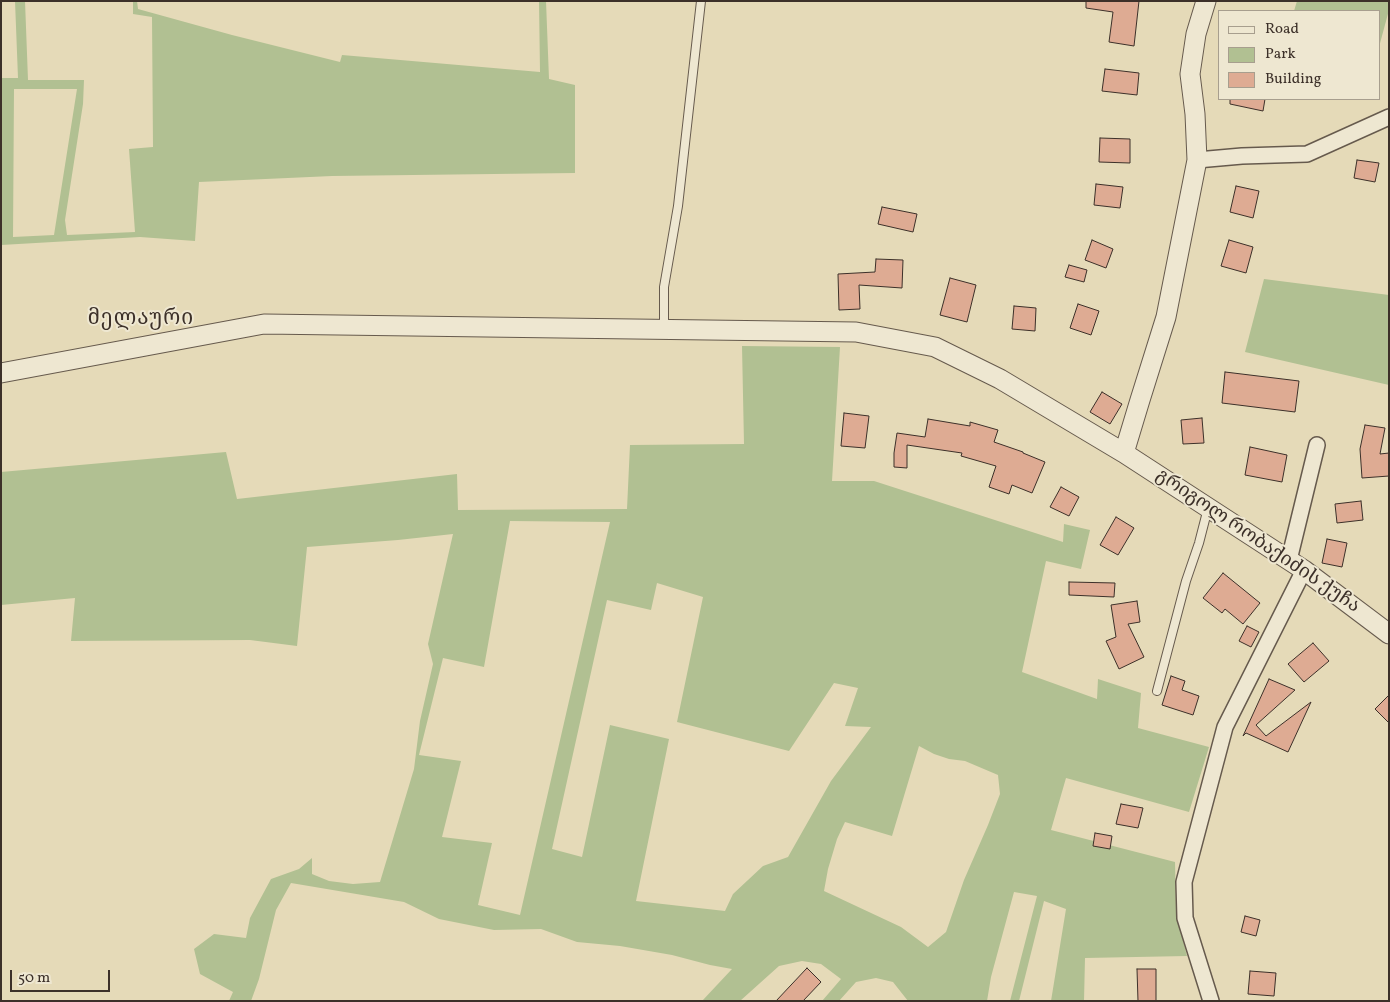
<!DOCTYPE html>
<meta charset="utf-8">
<style>
body{margin:0}
#map{position:relative;width:1390px;height:1002px;overflow:hidden;background:#e5dab8;font-family:Vollkorn,serif}
canvas{display:block}
.frame{position:absolute;inset:0;border:2px solid #3c3029;pointer-events:none}
.legend{position:absolute;left:1218px;top:10px;width:162px;height:90px;box-sizing:border-box;background:#eee7d1;border:1px solid #a79e8e;margin:0;padding:6px 9px;list-style:none;font-size:15px;color:#3c3029}
.legend li{display:flex;align-items:center;gap:10px;height:25px}
.legend b{width:25px;border:1px solid #a79e8e}
.scale{position:absolute;left:10px;top:970px;width:100px;height:22px;box-sizing:border-box;border:2px solid #3c3029;border-top:0;padding-left:6px;font-size:15px;line-height:18px;white-space:nowrap;color:#3c3029;-webkit-text-stroke:4px #eee7d1;paint-order:stroke}
</style>
<div id="map">
<canvas width="1390" height="1002"></canvas>
<div class="frame"></div>
<ul class="legend">
<li><b style="height:6px;background:#eee7d1"></b>Road</li>
<li><b style="height:14px;background:#b1c092"></b>Park</li>
<li><b style="height:14px;background:#deab93"></b>Building</li>
</ul>
<div class="scale">50 m</div>
</div>
<script>
const ctx = document.querySelector('canvas').getContext('2d');
ctx.lineJoin = 'round';
function fill(path, color) { ctx.fillStyle = color; ctx.fill(path, 'evenodd'); }
const shape = rows => new Path2D(rows.map(r => 'M' + r).join(''));
function strokePath(path, color, width, dash) { ctx.strokeStyle = color; ctx.lineWidth = width; ctx.lineCap = dash ? 'butt' : 'round'; ctx.setLineDash(dash || []); ctx.stroke(path); }
function write(font, color, halo, rows, align = 'center') {
  ctx.font = font + ' Vollkorn,"Noto Serif Georgian",serif'; ctx.lineWidth = 4; ctx.setLineDash([]); ctx.textBaseline = 'middle'; ctx.strokeStyle = halo; ctx.fillStyle = color; for (const [text, x, y, turn = 0] of rows) {
    ctx.save(); ctx.translate(x, y); ctx.rotate((+turn || 0) * Math.PI / 180); ctx.textAlign = isNaN(turn) ? turn : align; if (halo) ctx.strokeText(text, 0, 0); ctx.fillText(text, 0, 0); ctx.restore();
  }
}
fill(shape([
 [15,1,25,1,28,80,84,80,83,104,65,220,67,235,135,232,129,149,153,147,152,17,133,14,133,1,137,1,138,9,232,35,340,62,342,55,540,72,539,1,546,1,549,79,575,85,575,173,332,176,199,182,195,241,140,237,1,245,1,78,18,78],
 [14,89,77,89,54,235,13,237],
 [1297,1,1389,1,1389,10,1379,47,1379,11,1294,11],
 [1264,279,1389,295,1389,385,1245,352],
 [742,346,840,347,832,481,874,481,1063,542,1064,524,1090,530,1081,569,1046,561,1022,672,1097,699,1098,679,1141,693,1138,728,1209,747,1189,812,1066,778,1051,830,1175,862,1176,913,1187,956,1085,958,1084,1001,1051,1001,1066,909,1044,901,1019,1001,1010,1001,1037,896,1014,892,991,977,987,1001,908,1001,893,982,876,978,856,982,839,1001,822,1001,841,979,821,964,802,961,779,966,740,1001,702,1001,732,969,710,965,672,955,620,946,577,942,541,929,494,930,439,919,404,902,291,883,276,910,259,979,251,1001,229,1001,233,992,200,974,194,949,214,934,246,938,250,918,271,879,299,869,312,858,312,874,329,881,353,884,380,882,414,769,420,721,433,664,428,644,453,534,398,540,307,547,297,646,250,640,71,641,75,598,1,605,1,472,226,452,237,499,457,474,458,510,627,509,630,445,744,444],
 [510,521,610,522,520,915,478,905,492,843,442,837,461,761,419,755,443,658,484,667],
 [657,583,703,597,677,722,789,751,834,683,858,688,845,726,871,727,831,781,788,857,763,866,733,894,725,911,636,901,669,739,610,725,582,857,552,849,607,600,651,610],
 [919,746,934,754,949,759,965,761,998,775,1000,794,988,825,964,880,946,932,928,947,901,927,824,891,828,869,837,839,845,822,892,836]
]), '#b1c092');
const building = shape([
 [1086,1,1139,1,1134,46,1109,42,1113,12,1086,8,1086,1],
 [1105,69,1139,73,1137,95,1102,91,1105,69],
 [1230,99,1265,99,1263,111,1230,104,1230,99],
 [1100,138,1130,139,1130,163,1099,162,1100,138],
 [1357,160,1379,163,1375,182,1354,178,1357,160],
 [1096,184,1123,187,1120,208,1094,205,1096,184],
 [1236,186,1259,191,1253,218,1230,212,1236,186],
 [882,207,917,214,913,232,878,224,882,207],
 [1092,240,1113,249,1106,268,1085,260,1092,240],
 [1229,240,1253,247,1246,273,1221,266,1229,240],
 [876,259,903,260,902,288,859,285,860,309,839,310,838,274,875,272,876,259],
 [1069,265,1087,270,1084,282,1065,277,1069,265],
 [950,278,976,285,967,322,940,315,950,278],
 [1078,304,1099,311,1091,335,1070,328,1078,304],
 [1014,306,1036,308,1035,331,1012,329,1014,306],
 [1225,372,1299,381,1295,412,1222,403,1225,372],
 [1102,392,1122,404,1110,424,1090,412,1102,392],
 [844,413,869,416,865,448,841,446,844,413],
 [1202,418,1204,443,1183,444,1181,420,1202,418],
 [928,419,970,426,970,422,998,430,994,442,1023,452,1023,453,1045,462,1032,493,1012,485,1009,494,989,487,996,466,961,456,962,453,907,445,907,468,894,467,894,453,897,433,925,437,928,419],
 [1365,425,1385,428,1380,454,1389,453,1389,476,1362,478,1360,449,1365,425],
 [1250,447,1287,455,1282,482,1245,475,1250,447],
 [1061,487,1079,497,1069,516,1050,507,1061,487],
 [1361,501,1363,520,1337,523,1335,504,1361,501],
 [1116,517,1134,528,1118,555,1100,545,1116,517],
 [1327,539,1347,543,1342,567,1322,563,1327,539],
 [1223,573,1260,603,1243,624,1225,609,1222,613,1203,598,1223,573],
 [1069,582,1115,583,1114,597,1069,595,1069,582],
 [1137,601,1140,622,1128,624,1144,657,1119,669,1106,641,1116,637,1111,605,1137,601],
 [1247,626,1259,632,1251,647,1239,641,1247,626],
 [1313,643,1329,661,1304,682,1288,664,1313,643],
 [1171,676,1185,681,1182,690,1199,696,1193,715,1162,705,1171,676],
 [1269,679,1295,690,1256,725,1266,736,1311,702,1288,752,1246,733,1243,736,1269,679],
 [1389,695,1389,723,1375,709,1389,695],
 [1121,804,1143,808,1138,828,1116,824,1121,804],
 [1095,833,1112,836,1110,849,1093,846,1095,833],
 [1245,916,1260,920,1256,936,1241,932,1245,916],
 [807,968,821,982,803,1001,776,1001,807,968],
 [1137,969,1156,969,1156,1001,1138,1001,1137,969],
 [1250,971,1276,973,1274,996,1248,994,1250,971]
]);
fill(building, '#deab93');
strokePath(building, '#3c3029', 1);
const service = shape([
 [664,329,664,287,678,206,701,1],
 [1157,691,1186,581,1199,543,1208,508]
]);
const minor = shape([
 [1197,160,1242,156,1307,154,1389,117],
 [1289,560,1317,445],
 [1211,1001,1185,918,1184,882,1225,727,1304,570]
]);
const tertiary = shape([
 [1,373,264,324,856,332,935,347,1000,379,1124,453,1304,570,1389,634],
 [1124,453,1140,400,1166,317,1197,160,1195,114,1190,74,1196,34,1206,1]
]);
strokePath(service, '#665a4d', 10);
strokePath(minor, '#665a4d', 18);
strokePath(tertiary, '#665a4d', 21);
strokePath(service, '#eee7d1', 8);
strokePath(minor, '#eee7d1', 15);
strokePath(tertiary, '#eee7d1', 19);
write('19px', '#3c3029', '#eee7d1', [
 ["გრიგოლ რობაქიძის ქუჩა",1257,542,34]
]);
ctx.letterSpacing = '1px';
write('21px', '#3c3029', '#eee7d1', [
 ["მელაური",141,320]
]);
ctx.letterSpacing = '0px';
</script>
